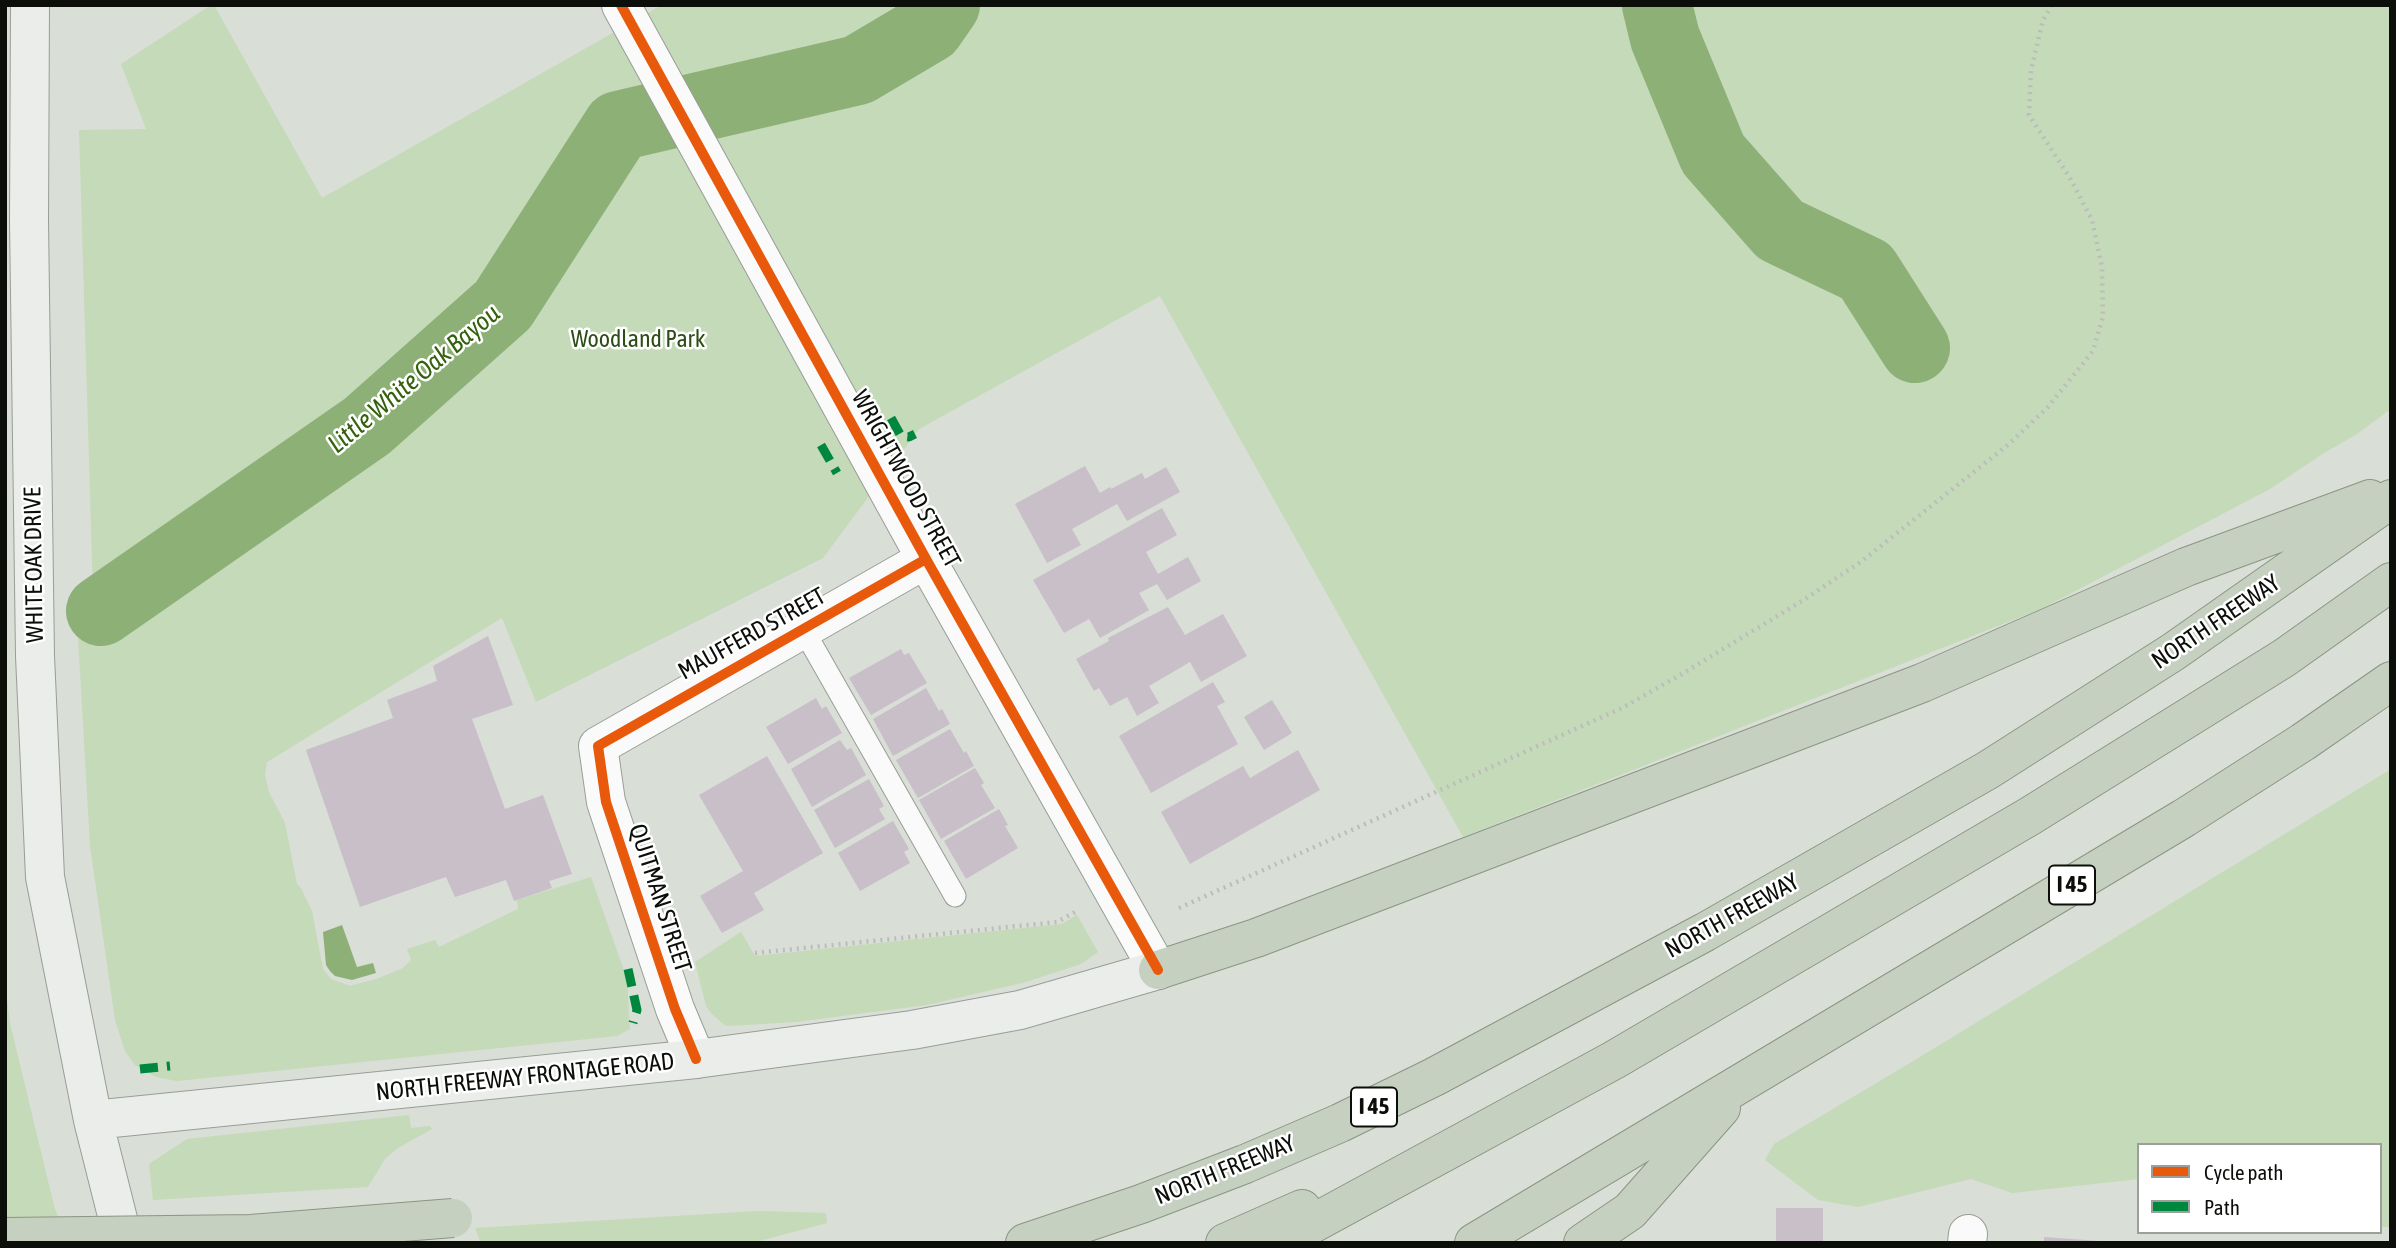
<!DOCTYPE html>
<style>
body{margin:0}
#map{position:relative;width:2396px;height:1248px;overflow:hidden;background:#d9ded6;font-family:"Asap Condensed",sans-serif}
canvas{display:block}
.frame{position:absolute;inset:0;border:7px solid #0b0e09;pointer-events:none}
.legend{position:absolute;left:2137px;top:1143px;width:245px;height:91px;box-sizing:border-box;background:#fff;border:2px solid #9d9f9d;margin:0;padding:9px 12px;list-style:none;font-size:21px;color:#0b0e09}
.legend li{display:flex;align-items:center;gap:14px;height:35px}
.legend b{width:35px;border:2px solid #9d9f9d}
</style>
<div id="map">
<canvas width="2396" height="1248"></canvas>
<div class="frame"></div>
<ul class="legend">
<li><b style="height:9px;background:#e8590c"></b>Cycle path</li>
<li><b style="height:9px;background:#00873e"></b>Path</li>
</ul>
</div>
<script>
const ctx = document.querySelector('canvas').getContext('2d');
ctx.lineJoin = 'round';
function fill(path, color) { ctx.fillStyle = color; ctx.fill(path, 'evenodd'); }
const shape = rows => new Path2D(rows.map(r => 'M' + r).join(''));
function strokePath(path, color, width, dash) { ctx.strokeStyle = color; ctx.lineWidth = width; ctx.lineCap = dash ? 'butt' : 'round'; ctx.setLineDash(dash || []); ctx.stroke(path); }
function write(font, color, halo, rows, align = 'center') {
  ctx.font = font + ' "Asap Condensed",sans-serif'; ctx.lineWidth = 5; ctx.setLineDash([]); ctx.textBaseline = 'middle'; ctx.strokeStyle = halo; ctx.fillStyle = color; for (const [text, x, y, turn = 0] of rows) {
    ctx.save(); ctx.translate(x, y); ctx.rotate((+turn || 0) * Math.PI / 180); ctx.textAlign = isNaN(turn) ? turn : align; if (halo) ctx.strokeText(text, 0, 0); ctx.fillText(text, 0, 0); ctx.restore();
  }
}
fill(shape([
 [211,5,214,5,322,198,662,5,2391,5,2391,409,2357,434,2324,453,2270,489,2041,609,1463,837,1160,296,919,429,823,558,536,702,502,618,267,762,265,775,269,792,285,823,297,884,301,888,312,911,323,969,331,979,350,986,379,978,403,968,411,960,407,949,435,940,439,947,518,909,517,900,591,877,627,979,630,1029,617,1036,177,1081,156,1077,135,1065,125,1051,115,1020,90,846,76,602,93,593,79,130,146,129,121,64],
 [2391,769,2391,1227,2380,1227,2380,1145,2139,1145,2139,1179,2012,1193,1971,1179,1858,1207,1818,1200,1765,1160,1774,1144,1915,1060],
 [1077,915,1098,952,1081,964,1026,982,927,1005,796,1022,727,1026,723,1024,711,1013,706,1006,695,962,741,932,755,956,1062,924],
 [5,984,10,1023,54,1206,67,1243,5,1243],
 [409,1115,411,1128,430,1126,432,1129,398,1148,385,1159,368,1187,153,1200,149,1164,187,1139],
 [758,1211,826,1213,827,1223,752,1243,481,1243,475,1228]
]), '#c4dab8');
fill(shape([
 [342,925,357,967,373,963,376,973,352,980,335,976,330,971,326,965,323,932]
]), '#8db077');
strokePath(shape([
 [1657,5,1665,38,1713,154,1780,230,1866,271,1915,348],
 [101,611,367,426,503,305,618,126,858,70,929,28,945,5]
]), '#8db077', 70);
fill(shape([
 [1085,466,1100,493,1110,487,1111,489,1142,473,1145,479,1166,467,1180,492,1127,521,1117,504,1072,529,1081,545,1047,563,1015,504],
 [1162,508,1177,535,1146,552,1158,574,1188,557,1201,581,1167,600,1157,584,1139,593,1149,610,1100,638,1089,619,1064,633,1033,580],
 [1168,607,1185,635,1223,614,1247,656,1201,682,1190,662,1149,686,1159,703,1137,716,1127,697,1110,706,1099,688,1094,691,1076,659,1109,641,1108,638],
 [488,636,513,705,472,719,505,809,543,795,572,874,549,881,552,888,514,901,506,880,455,897,446,877,360,907,306,750,393,718,387,700,437,681,433,666],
 [901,649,904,655,909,653,927,683,871,715,849,678],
 [1213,682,1225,702,1217,706,1238,744,1151,793,1119,736],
 [926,688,939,711,942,709,950,724,893,756,873,719],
 [816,698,822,709,826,706,842,733,788,764,766,727],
 [1272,700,1292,733,1264,750,1244,717],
 [950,729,964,753,966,751,974,766,918,798,896,760],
 [840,740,847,750,851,748,866,775,812,807,791,769],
 [1298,750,1320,790,1190,864,1161,812,1243,766,1250,778],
 [767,756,823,853,754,893,764,910,722,933,700,896,743,871,699,795],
 [975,768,984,783,981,785,995,808,941,839,919,800],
 [869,779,884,806,879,809,885,819,835,848,814,810],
 [999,809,1008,825,1005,826,1018,848,966,879,944,841],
 [893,821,909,849,904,852,910,863,860,891,838,853],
 [1776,1208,1823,1208,1823,1243,1776,1243],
 [2044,1237,2099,1241,2099,1243,2044,1243]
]), '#c8bfc9');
const service = shape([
 [803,629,955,896]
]);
const minor = shape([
 [621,5,926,559,1158,970],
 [696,1059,675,1009,606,802,598,746,926,559],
 [1967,1243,1968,1234]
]);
const secondary = shape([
 [30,5,29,221,35,656,45,877,93,1120,124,1243],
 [93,1120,696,1059,912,1030,1020,1010,1158,970]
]);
const motorway = shape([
 [1158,970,1256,938,1922,683,2186,567,2370,499],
 [1025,1243,1141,1204,1245,1164,1340,1123,1434,1077,1705,932,1988,770,2173,652,2391,499],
 [1225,1243,1302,1209],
 [1277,1243,1614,1060,2030,816,2284,658,2391,582],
 [1474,1243,2184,818,2303,742,2391,681],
 [1583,1243,1630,1211,1721,1108]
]);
strokePath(service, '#999d97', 23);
strokePath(minor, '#999d97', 40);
strokePath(secondary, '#999d97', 40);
strokePath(motorway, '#8a9582', 40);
strokePath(shape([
 [1179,908,1622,708,1682,674,1802,601,1862,561,2009,444,2048,407,2093,351,2103,316,2102,267,2092,220,2070,178,2029,115,2031,70,2043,20,2052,5],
 [755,953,1057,922,1077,911]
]), '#bbbdba', 4.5, [2, 5]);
strokePath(service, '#f9faf9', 21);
strokePath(minor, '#f9faf9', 38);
strokePath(secondary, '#eaede9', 38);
strokePath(motorway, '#c6d0c0', 38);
const motorwayBridge = shape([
 [5,1237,251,1234,453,1218]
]);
strokePath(motorwayBridge, '#8a9582', 40, []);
strokePath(motorwayBridge, '#c6d0c0', 38);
strokePath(shape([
 [891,418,901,436,909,437,915,434],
 [821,445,837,473],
 [628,969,637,1010,633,1023],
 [140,1069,170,1066]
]), '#00873e', 9, [18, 9]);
strokePath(shape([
 [621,5,926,559,1158,970],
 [696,1059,675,1009,606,802,598,746,926,559]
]), '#e8590c', 10);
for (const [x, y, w] of [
 [2072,885,46],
 [1374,1107,46]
]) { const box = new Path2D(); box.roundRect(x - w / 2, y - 19.5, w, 39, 5); ctx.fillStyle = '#fff'; ctx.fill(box); strokePath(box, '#0b0e09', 2); }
write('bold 23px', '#0b0e09', null, [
 ["I 45",2072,885],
 ["I 45",1374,1107]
]);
write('24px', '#2d4d16', '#fff', [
 ["Woodland Park",638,339]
]);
write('24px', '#0b0e09', '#fff', [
 ["WRIGHTWOOD STREET",906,479,61],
 ["WHITE OAK DRIVE",34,565,-91],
 ["NORTH FREEWAY",2216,622,-34],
 ["MAUFFERD STREET",752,634,-29],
 ["QUITMAN STREET",660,898,72],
 ["NORTH FREEWAY",1732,916,-29],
 ["NORTH FREEWAY FRONTAGE ROAD",525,1077,-6],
 ["NORTH FREEWAY",1225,1170,-22]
]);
write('italic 26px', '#34610c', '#fff', [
 ["Little White Oak Bayou",414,379,-40]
]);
</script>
